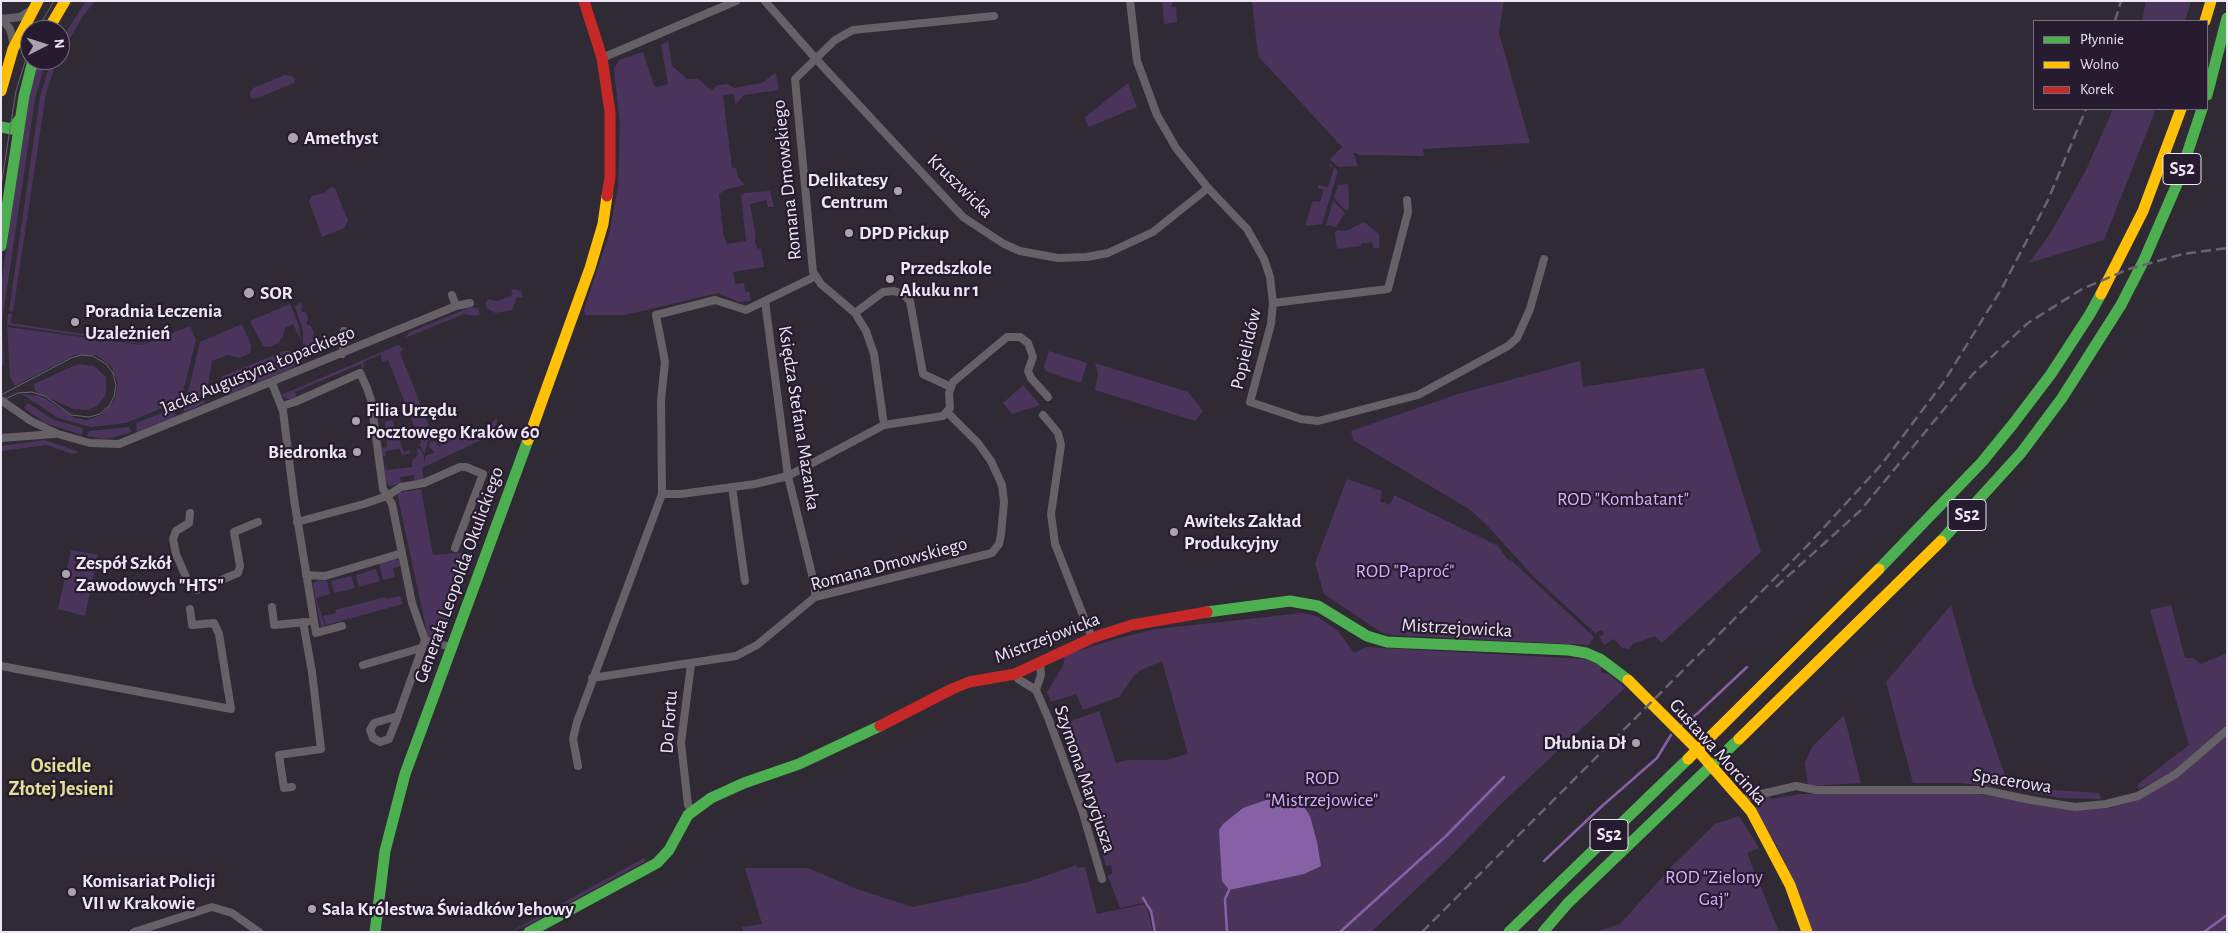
<!DOCTYPE html>
<meta charset="utf-8">
<style>
body{margin:0}
#map{position:relative;width:2228px;height:933px;overflow:hidden;background:#302a35;font-family:"Alegreya Sans",sans-serif}
canvas{display:block}
.frame{position:absolute;inset:0;border:2px solid #ede6f3;pointer-events:none}
.legend{position:absolute;left:2033px;top:20px;width:175px;height:90px;box-sizing:border-box;background:#271c2f;border:1px solid #766d7d;margin:0;padding:6px 9px;list-style:none;font-size:15px;color:#ede6f3}
.legend li{display:flex;align-items:center;gap:10px;height:25px}
.legend b{width:25px;border:1px solid #766d7d}
.north{position:absolute;left:20px;top:20px;width:50px;height:50px;box-sizing:border-box;background:#271c2f;border:1px solid #766d7d;border-radius:50%;rotate:85deg;font-size:14px;font-weight:700;line-height:20px;text-align:center;color:#ede6f3}
.north::after{content:'';display:block;margin:auto;width:18px;height:22px;background:#aba4b0;clip-path:polygon(50% 0,100% 100%,50% 72%,0 100%)}
</style>
<div id="map">
<canvas width="2228" height="933"></canvas>
<div class="frame"></div>
<ul class="legend">
<li><b style="height:6px;background:#4caf50"></b>Płynnie</li>
<li><b style="height:6px;background:#ffc107"></b>Wolno</li>
<li><b style="height:6px;background:#c62828"></b>Korek</li>
</ul>
<div class="north">N</div>
</div>
<script>
const ctx = document.querySelector('canvas').getContext('2d');
ctx.lineJoin = 'round';
function fill(path, color) { ctx.fillStyle = color; ctx.fill(path, 'evenodd'); }
const shape = rows => new Path2D(rows.map(r => 'M' + r).join(''));
function strokePath(path, color, width, dash) { ctx.strokeStyle = color; ctx.lineWidth = width; ctx.lineCap = dash ? 'butt' : 'round'; ctx.setLineDash(dash || []); ctx.stroke(path); }
function write(font, color, halo, rows, align = 'center') {
  ctx.font = font + ' "Alegreya Sans",sans-serif'; ctx.lineWidth = 4.5; ctx.setLineDash([]); ctx.textBaseline = 'middle'; ctx.strokeStyle = halo; ctx.fillStyle = color; for (const [text, x, y, turn = 0] of rows) {
    ctx.save(); ctx.translate(x, y); ctx.rotate((+turn || 0) * Math.PI / 180); ctx.textAlign = isNaN(turn) ? turn : align; if (halo) ctx.strokeText(text, 0, 0); ctx.fillText(text, 0, 0); ctx.restore();
  }
}
fill(shape([
 [86,1,95,1,83,16,61,54,60,42],
 [1162,1,1173,1,1171,7,1176,7,1177,22,1164,24],
 [1252,1,1504,1,1499,33,1530,143,1423,149,1424,156,1359,155,1357,153,1353,153,1358,166,1338,167,1330,159,1342,147,1258,56],
 [2146,1,2191,1,2185,21,2142,21],
 [668,41,672,66,687,79,698,79,712,91,717,85,728,84,734,88,762,83,775,73,776,75,779,90,744,95,735,105,734,94,723,95,732,168,736,168,738,177,745,185,727,189,719,194,723,233,727,244,746,241,741,195,744,193,770,191,774,207,768,207,766,200,750,204,755,231,755,243,758,249,761,248,764,267,733,272,735,284,744,283,745,292,749,292,751,301,749,301,739,302,718,293,625,315,585,315,584,310,609,234,618,186,620,125,614,69,619,60,643,52,654,86,658,87,668,84,661,45],
 [39,60,46,60,35,99,2,322,4,364,1,368,1,284,30,92],
 [51,60,57,60,46,93,43,113,13,312,9,311,40,97],
 [285,75,292,76,295,79,294,83,255,99,251,98,250,93,253,88],
 [1128,83,1137,107,1089,127,1084,118],
 [2113,109,2156,109,2104,240,2029,263,2050,234,2086,170],
 [1329,163,1338,171,1322,224,1305,226,1313,201,1320,202,1324,190,1318,188,1318,185,1328,187,1334,168,1329,166],
 [1348,184,1349,208,1346,211,1334,198,1338,185],
 [331,187,335,188,348,221,344,228,322,237,309,201,312,196,324,193],
 [1333,201,1345,213,1336,227,1326,225],
 [1364,222,1379,234,1379,248,1373,248,1372,242,1361,244,1361,246,1337,249,1335,233,1337,230,1346,231],
 [514,289,521,291,523,298,517,297,512,310,495,313,487,308,485,304,488,299,497,301,513,295,511,290],
 [300,302,302,306,301,311,306,313,308,319,306,324,311,326,314,333,312,338,317,340,315,345,320,347,322,353,318,354,308,353,303,344,303,330,295,307],
 [290,304,299,326,301,341,293,324,285,328,283,337,278,343,270,347,263,346,250,321],
 [471,307,478,308,480,314,476,316,464,314,405,338,410,332],
 [8,314,12,314,11,323,142,343,187,325,142,344,7,325],
 [242,324,251,345,250,353,240,358,228,355,212,361,205,403,183,413,200,342],
 [190,326,196,340,181,400,126,423,91,427,58,418,22,394,41,396,75,418,87,420,101,415,115,400,118,383,111,366,96,355,74,355,15,386,10,377,7,327,142,345],
 [398,345,403,349,400,353,431,431,458,436,486,429,497,418,496,433,422,468,424,480,415,481,414,475,400,477,401,483,390,486,386,483,385,464,387,470,412,467,412,461,418,455,417,449,419,448,424,456,424,463,426,456,435,452,429,447,430,442,435,441,439,447,441,446,434,438,428,441,424,454,420,445,416,447,421,443,388,360,382,362,381,354,364,362,363,370,361,364,295,392,297,398,294,399,287,399,281,395],
 [284,351,291,351,295,355,296,362,292,368,230,394,225,394,219,388,218,383,223,376],
 [1049,351,1087,363,1081,383,1045,371,1044,367],
 [1580,361,1583,387,1704,368,1761,552,1662,643,1655,636,1633,644,1629,649,1622,648,1614,639,1604,645,1599,637,1604,634,1602,630,1595,633,1532,575,1485,523,1469,509,1353,440,1351,431,1458,394],
 [1095,363,1188,392,1203,411,1195,421,1095,390,1098,374],
 [78,364,94,366,106,377,106,394,97,406,88,410,73,409,35,391,34,384],
 [1023,385,1040,405,1012,414,1003,403],
 [28,403,54,420,83,428,82,435,45,423,24,408],
 [177,407,174,417,137,432,136,423],
 [392,420,404,452,410,450,410,454,401,455,400,449,385,451,386,457,382,455,380,448,387,447,385,422],
 [129,427,132,432,115,437,105,439,87,436,89,431],
 [45,440,77,451,77,453,72,454,47,445,2,451,1,446],
 [1347,479,1382,491,1380,501,1390,505,1394,495,1498,546,1507,559,1512,561,1594,637,1589,645,1391,635,1381,632,1324,594,1315,563],
 [421,489,433,555,472,552,447,627,439,634,428,637,397,493],
 [71,550,98,555,85,616,58,609],
 [395,559,399,560,401,566,393,568,395,577,383,580,379,563],
 [376,569,380,581,359,587,356,575],
 [351,576,355,588,334,593,331,581],
 [319,580,327,581,330,594,316,598,325,626,321,627,313,587,313,583],
 [400,596,403,604,326,625,323,616,336,613,335,610,385,597,386,599],
 [1951,605,1973,683,2009,787,2099,793,2101,799,2059,798,2010,788,1960,783,1913,783,1886,682],
 [2171,605,2185,658,2193,658,2201,664,2227,653,2227,724,2175,772,2139,789,2138,784,2189,745,2150,610],
 [1303,613,1318,617,1338,631,1354,653,1366,647,1584,659,1601,666,1601,672,1610,675,1625,688,1499,806,1449,858,1371,932,1157,932,1148,902,1120,908,1119,905,1108,876,1112,874,1112,869,1111,865,1106,866,1093,824,1100,821,1098,817,1094,819,1063,724,1099,711,1116,763,1127,760,1166,760,1188,754,1162,661,1141,670,1133,677,1119,697,1083,710,1076,694,1051,702,1047,692,1063,666,1065,655,1116,639,1156,629],
 [1844,715,1861,783,1808,786,1805,763,1812,747],
 [2227,733,2227,932,1812,932,1800,897,1779,850,1755,809,1759,805,1758,799,1770,796,1771,799,1801,794,1972,793,2064,809,2110,808,2138,800,2179,777],
 [1739,816,1759,848,1747,853,1779,932,1596,932,1620,924,1674,864,1715,824],
 [644,858,646,861,532,923,510,932],
 [1076,865,1077,868,1085,867,1097,914,1146,904,1153,932,744,932,742,927,762,924,745,868,808,868,857,889,913,907,1028,882]
]), '#4a345c');
fill(shape([
 [1275,797,1298,801,1305,808,1310,816,1317,842,1321,866,1304,874,1229,890,1222,881,1219,830,1223,824,1243,808]
]), '#8761a5');
strokePath(shape([
 [1682,725,1698,713,1747,667],
 [1544,861,1601,807,1657,758,1671,735],
 [1143,898,1151,911,1155,932],
 [1227,932,1225,899,1229,890],
 [1340,932,1445,837,1504,777],
 [2204,932,2227,915]
]), '#8761a5', 2.5);
strokePath(shape([
 [765,1,816,59,963,217,1004,244,1020,251,1058,258,1087,257,1108,253,1153,232,1208,188],
 [1130,1,1137,61,1157,115,1176,148,1208,188,1247,229,1264,259,1270,277,1273,303,1271,324,1250,402,1301,419,1318,421,1418,395,1508,346,1517,338,1530,309,1544,259],
 [1,18,10,29,14,45],
 [1,19,20,17,32,10],
 [602,58,736,1],
 [765,301,788,476,815,587,815,597],
 [1273,303,1388,289,1408,212,1407,200],
 [456,306,470,303],
 [855,313,883,292,894,291,903,294,910,301,923,374,951,387],
 [342,354,345,342,344,331],
 [272,383,283,411,294,499,316,633,342,626],
 [1,400,31,421,58,434,90,443,119,444,456,306,452,295],
 [282,406,295,402,360,373,367,388,371,400,383,489,392,504,412,603,425,640,398,716],
 [1043,415,1058,433,1061,445,1051,514,1055,544,1092,638],
 [884,425,874,354,866,331,855,313,821,284,813,272,795,79,835,40,853,30,994,16],
 [1,438,54,434],
 [732,487,745,581],
 [662,494,681,494,755,484,788,476,884,425,943,416,950,408,949,393,953,382,1007,337,1020,337,1028,343,1033,357,1028,371,1031,378,1048,397],
 [190,513,189,523,176,531,173,539,176,554,189,584,197,590,238,573,240,566,234,532,258,522],
 [297,522,364,504,387,496,401,487,424,483,460,467,466,467,483,474,455,548],
 [306,575,325,576,402,553],
 [272,607,274,625,307,622],
 [425,640,451,647],
 [691,664,681,743,688,805,692,811],
 [363,665,421,648],
 [1,666,231,709,219,634,214,623,192,625,190,609],
 [1015,674,1018,679,1036,690,1049,720,1082,810,1102,879],
 [592,678,736,656,757,645,815,597,992,553,999,544,1001,535,1004,502,1002,485,991,461,978,443,948,413],
 [1036,690,1041,675,1040,663],
 [398,716,389,739,380,742,373,738,370,730,374,723,398,716],
 [578,766,573,739,577,722,662,494,661,400,665,362,656,315,715,300,746,310,814,277],
 [292,787,284,788,279,755,321,749,312,672,303,622],
 [1740,799,1796,786,1816,790,1983,790,2031,800,2075,807,2106,804,2138,796,2176,774,2227,730],
 [134,932,212,907,232,913,259,932]
]), '#656167', 8);
strokePath(shape([
 [2207,95,2227,18],
 [1,127,12,129,19,120],
 [1,246,24,96,33,60],
 [1941,541,2021,453,2062,398,2121,305,2144,260,2177,184,2202,109],
 [1879,569,1982,462,2013,424,2051,374,2090,314,2101,294],
 [1207,612,1290,601,1318,606,1367,636,1387,642,1568,650,1586,653,1600,659,1628,680],
 [375,932,385,851,405,774,528,440],
 [529,932,657,863,669,850,688,815,711,798,744,783,799,764,880,726],
 [1509,932,1688,759],
 [1543,932,1568,903,1739,739]
]), '#4caf50', 11);
strokePath(shape([
 [2205,21,2211,1],
 [48,30,65,1],
 [1,91,13,49,38,1],
 [2101,294,2143,211,2181,109],
 [528,440,590,268,603,224,607,196],
 [1628,680,1693,745,1751,811,1790,885,1807,932],
 [1739,739,1941,541],
 [1688,759,1879,569]
]), '#ffc107', 11);
strokePath(shape([
 [584,1,602,58,610,112,610,177,607,196],
 [880,726,952,689,969,682,1015,674,1092,638,1132,625,1207,612]
]), '#c62828', 11);
strokePath(shape([
 [37,30,54,1],
 [22,51,30,32],
 [1,186,16,91,30,46],
 [1,395,71,358,81,355,93,356,106,364,113,373,116,385,114,397,109,406,100,414,89,417,71,415,45,396,32,392,18,393,1,401]
]), '#67646b', 1);
strokePath(shape([
 [2115,21,2121,1],
 [1776,587,1860,511,1973,374,2028,323,2082,289,2129,269,2183,254,2227,248],
 [1422,932,1807,546,1881,465,1943,383,2002,288,2048,200,2086,109]
]), '#67646b', 2.5, [10, 5]);
for (const [x, y, r, color] of [
 [293,138,6,"#aba4b0"],
 [898,191,5,"#aba4b0"],
 [849,233,5,"#aba4b0"],
 [890,279,5,"#aba4b0"],
 [249,293,6,"#aba4b0"],
 [75,322,5,"#aba4b0"],
 [356,421,5,"#aba4b0"],
 [357,452,5,"#aba4b0"],
 [1174,532,5,"#aba4b0"],
 [66,574,5,"#aba4b0"],
 [1636,743,5,"#aba4b0"],
 [72,892,5,"#aba4b0"],
 [312,909,5,"#aba4b0"]
]) { const dot = new Path2D(); dot.arc(x, y, r, 0, 2 * Math.PI); ctx.fillStyle = color; ctx.fill(dot); strokePath(dot, '#271c2f', 2); }
for (const [x, y, w] of [
 [2182,169,38],
 [1967,515,38],
 [1609,835,38]
]) { const box = new Path2D(); box.roundRect(x - w / 2, y - 15.5, w, 31, 4); ctx.fillStyle = '#271c2f'; ctx.fill(box); strokePath(box, '#ede6f3', 1); }
write('bold 18px', '#ede6f3', null, [
 ["S52",2182,169],
 ["S52",1967,515],
 ["S52",1609,835]
]);
write('bold 19px', '#ede6f3', '#271c2f', [
 ["Amethyst",304,138],
 ["Delikatesy",888,180,"right"],
 ["Centrum",888,202,"right"],
 ["DPD Pickup",859,233],
 ["Przedszkole",900,268],
 ["Akuku nr 1",900,290],
 ["SOR",260,293],
 ["Poradnia Leczenia",85,311],
 ["Uzależnień",85,333],
 ["Filia Urzędu",366,410],
 ["Pocztowego Kraków 60",366,432],
 ["Biedronka",347,452,"right"],
 ["Awiteks Zakład",1184,521],
 ["Produkcyjny",1184,543],
 ["Zespół Szkół",76,563],
 ["Zawodowych \"HTS\"",76,585],
 ["Dłubnia Dł",1626,743,"right"],
 ["Komisariat Policji",82,881],
 ["VII w Krakowie",82,903],
 ["Sala Królestwa Świadków Jehowy",322,909]
], 'left');
write('19px', '#ede6f3', '#271c2f', [
 ["Romana Dmowskiego",787,180,-96],
 ["Kruszwicka",960,186,44],
 ["Popielidów",1246,349,-77],
 ["Jacka Augustyna Łopackiego",258,370,-22],
 ["Księdza Stefana Mazanka",799,418,81],
 ["Romana Dmowskiego",889,564,-15],
 ["Generała Leopolda Okulickiego",459,575,-70],
 ["Mistrzejowicka",1457,628,3],
 ["Mistrzejowicka",1047,638,-21],
 ["Do Fortu",669,722,-86],
 ["Gustawa Morcinka",1718,752,48],
 ["Szymona Marycjusza",1085,779,71],
 ["Spacerowa",2012,781,9]
]);
write('19px', '#d9adfd', '#271c2f', [
 ["ROD \"Kombatant\"",1623,499],
 ["ROD \"Paproć\"",1405,571],
 ["ROD",1322,778],
 ["\"Mistrzejowice\"",1322,800],
 ["ROD \"Zielony",1714,877],
 ["Gaj\"",1714,899]
]);
write('bold 20px', '#e2e193', '#271c2f', [
 ["Osiedle",61,766],
 ["Złotej Jesieni",61,789]
]);
</script>
